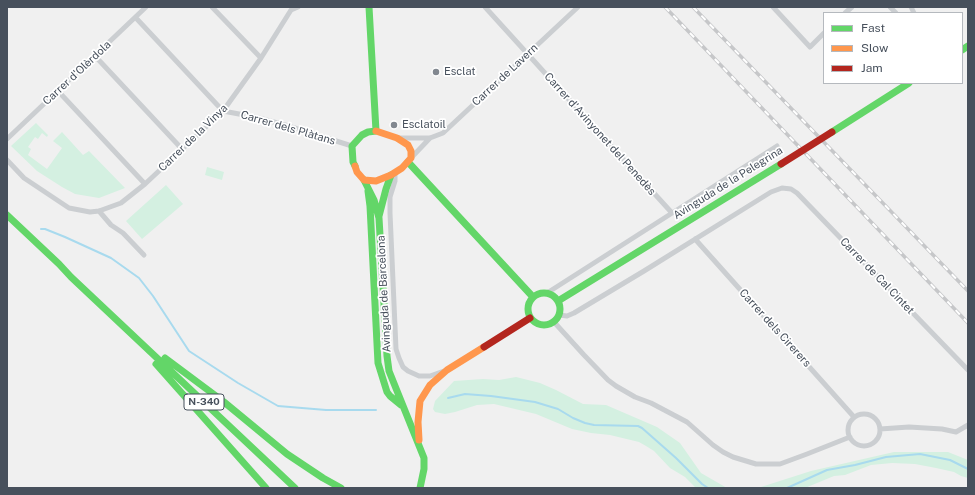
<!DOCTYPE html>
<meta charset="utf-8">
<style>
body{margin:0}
#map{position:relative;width:975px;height:495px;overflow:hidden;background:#f0f0f0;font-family:"Public Sans",sans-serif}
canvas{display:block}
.frame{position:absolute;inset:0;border:8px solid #47505c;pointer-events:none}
.legend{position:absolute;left:823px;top:12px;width:140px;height:72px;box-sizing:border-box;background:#fff;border:1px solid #b5b9be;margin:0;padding:5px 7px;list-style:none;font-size:12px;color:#47505c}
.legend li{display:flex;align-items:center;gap:8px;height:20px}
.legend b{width:20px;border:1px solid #b5b9be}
</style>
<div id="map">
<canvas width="975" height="495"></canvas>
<div class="frame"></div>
<ul class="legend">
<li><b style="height:5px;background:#63d668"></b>Fast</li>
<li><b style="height:5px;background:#ff974d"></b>Slow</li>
<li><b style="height:5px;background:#b3261e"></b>Jam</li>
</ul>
</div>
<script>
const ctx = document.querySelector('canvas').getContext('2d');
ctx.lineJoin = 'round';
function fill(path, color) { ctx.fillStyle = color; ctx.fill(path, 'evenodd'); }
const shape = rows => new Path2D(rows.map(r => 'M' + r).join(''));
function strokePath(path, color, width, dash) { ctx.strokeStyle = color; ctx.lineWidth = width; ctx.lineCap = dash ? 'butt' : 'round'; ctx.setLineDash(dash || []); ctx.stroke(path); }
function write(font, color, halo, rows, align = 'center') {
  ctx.font = font + ' "Public Sans",sans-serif'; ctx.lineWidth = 3.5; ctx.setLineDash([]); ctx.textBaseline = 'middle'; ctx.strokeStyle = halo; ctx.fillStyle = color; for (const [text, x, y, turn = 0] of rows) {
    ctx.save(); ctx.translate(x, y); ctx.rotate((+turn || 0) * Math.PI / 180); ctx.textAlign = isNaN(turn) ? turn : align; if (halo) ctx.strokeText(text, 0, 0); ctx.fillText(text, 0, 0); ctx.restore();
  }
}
fill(shape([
 [36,123,48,135,47,137,42,133,38,139,35,137,28,147,31,149,28,155,47,169,62,148,53,141,62,132,83,155,89,151,125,188,99,198,75,194,62,187,37,171,11,146],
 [207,167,224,172,222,180,205,175],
 [166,185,183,204,142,239,126,221],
 [516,377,540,383,556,390,583,404,606,405,657,427,680,443,701,473,727,488,761,487,811,471,894,452,948,452,968,460,968,478,961,476,954,472,936,468,915,464,892,463,871,465,845,475,834,476,805,488,696,488,685,477,670,468,654,451,646,446,639,442,610,435,591,433,572,429,536,414,494,404,477,405,455,412,445,414,435,412,433,409,435,401,454,381,483,379,499,380]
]), '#d4f0e1');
strokePath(shape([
 [41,229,45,229,65,237,111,258,139,278,153,296,189,351,238,383,278,406,326,410,376,410],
 [448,398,465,394,491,396,535,402,558,409,573,418,585,423,594,425,638,426,642,428,676,458,702,484,708,488],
 [787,488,827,470,855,465,886,457,920,454,950,460,968,469]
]), '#a8daee', 2);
strokePath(shape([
 [212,7,261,58],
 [485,7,672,213],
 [773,7,810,47,824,33],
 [890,7,896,13],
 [911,7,914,13],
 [845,13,852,7],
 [136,18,223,111,255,117,285,125,352,146],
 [95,56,182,149],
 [58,91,145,184],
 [398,138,430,138,443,133,578,7],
 [7,139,146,7],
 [411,158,430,138],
 [7,160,24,178,69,208,90,212,99,211,121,203,145,184,223,111,261,58,291,10,298,7],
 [395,173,395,181,390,197,390,213,396,349,399,358,403,367,408,371,419,376,430,376,444,371],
 [99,211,111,225,123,233,144,255],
 [695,239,854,417],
 [547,293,777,146],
 [559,315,567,316,574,313,644,271,771,192,782,188,791,189,797,193,968,370],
 [554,322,584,355,608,380,616,386,635,397,651,403,687,422,713,445,723,452,733,457,756,464,780,464,807,454,850,437],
 '848 430a16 16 0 1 1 32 0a16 16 0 1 1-32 0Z',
 [880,429,909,427,942,429,956,432,968,425]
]), '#cbced1', 5);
strokePath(shape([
 [369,7,376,131],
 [962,50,968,46],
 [832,132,909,83],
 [408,162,533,297],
 [355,166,353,162,352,146,362,135,368,132,376,131],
 [364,180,374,200,379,218,387,356,389,371,424,458,424,469,420,488],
 [368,191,370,206,378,363,387,392,390,396,401,405],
 [7,215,59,264,71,277,295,488],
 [379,216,386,189,391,175],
 '528 309a16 16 0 1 1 32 0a16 16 0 1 1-32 0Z',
 [558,301,781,164],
 [165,358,224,402,287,454,323,478,341,488],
 [156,364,266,488]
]), '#63d668', 7);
strokePath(shape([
 [355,166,357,172,364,180,376,181,391,175,402,168,411,158,411,151,408,145,397,138,376,131],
 [419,440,418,422,420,401,430,385,447,370,484,347]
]), '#ff974d', 7);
strokePath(shape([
 [484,347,530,318]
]), '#b3261e', 7);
const rail = shape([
 [665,7,968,323],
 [693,7,968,291]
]);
strokePath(rail, '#c6c7c9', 3.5);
strokePath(rail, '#fff', 2, [6]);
strokePath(shape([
 [781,164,832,132]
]), '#b3261e', 7);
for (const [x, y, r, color] of [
 [436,72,4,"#828890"],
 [394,125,4,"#828890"]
]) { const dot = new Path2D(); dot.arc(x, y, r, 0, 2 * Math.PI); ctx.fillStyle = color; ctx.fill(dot); strokePath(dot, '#fff', 1.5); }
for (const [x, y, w] of [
 [204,402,40]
]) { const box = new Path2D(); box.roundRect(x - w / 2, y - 8, w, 16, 3); ctx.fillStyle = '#fff'; ctx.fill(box); strokePath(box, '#47505c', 1); }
write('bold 10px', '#47505c', null, [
 ["N-340",204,402]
]);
write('11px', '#47505c', '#fff', [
 ["Esclat",444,72],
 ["Esclatoil",402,125]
], 'left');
write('11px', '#47505c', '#fff', [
 ["Carrer d'Olèrdola",77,73,-43],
 ["Carrer de Lavern",505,75,-43],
 ["Carrer dels Plàtans",288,128,16],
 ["Carrer d'Avinyonet del Penedès",600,134,48],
 ["Carrer de la Vinya",193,138,-44],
 ["Avinguda de la Pelegrina",728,183,-32],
 ["Carrer de Cal Cintet",877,276,46],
 ["Avinguda de Barcelona",384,294,-93],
 ["Carrer dels Cirerers",775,328,48]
]);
</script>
